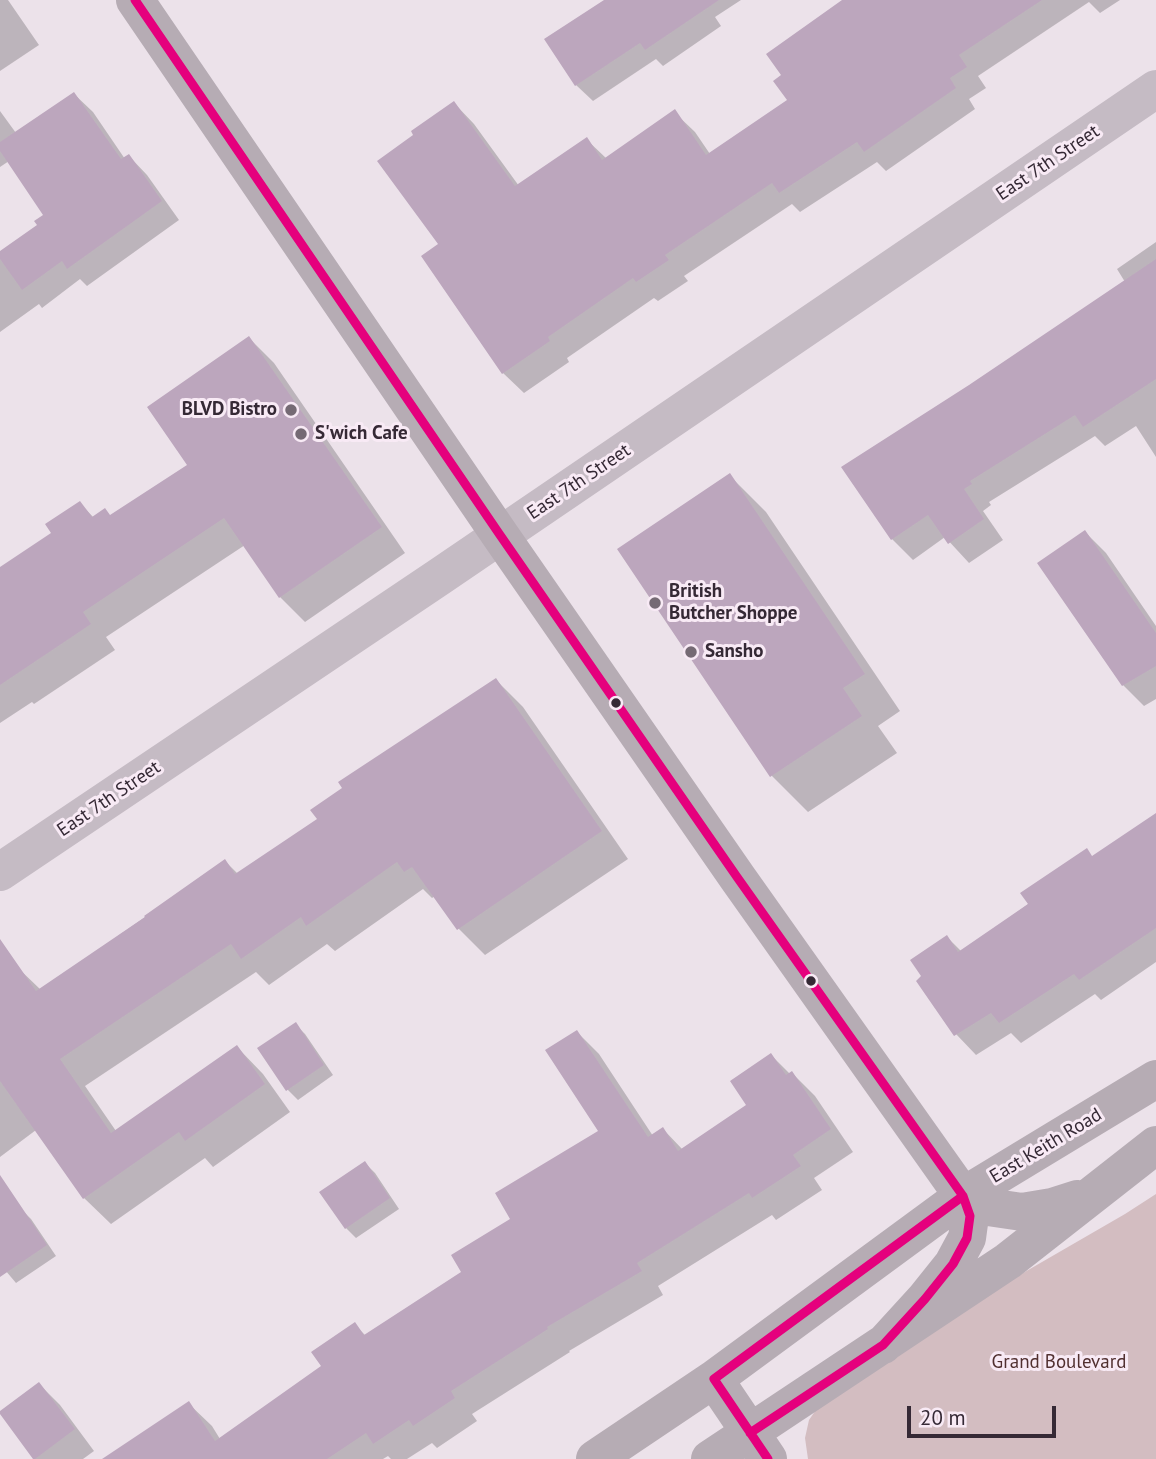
<!DOCTYPE html>
<style>
body{margin:0}
#map{position:relative;width:1156px;height:1459px;overflow:hidden;background:#ece2ea;font-family:"PT Sans",sans-serif}
canvas{display:block}
.scale{position:absolute;left:907px;top:1406px;width:149px;height:32px;box-sizing:border-box;border:4px solid #352935;border-top:0;padding-left:9px;font-size:21px;line-height:24px;white-space:nowrap;color:#352935;-webkit-text-stroke:5px #f8eaf5;paint-order:stroke}
</style>
<div id="map">
<canvas width="1156" height="1459"></canvas>
<div class="scale">20 m</div>
</div>
<script>
const ctx = document.querySelector('canvas').getContext('2d');
ctx.lineJoin = 'round';
function fill(path, color) { ctx.fillStyle = color; ctx.fill(path, 'evenodd'); }
const shape = rows => new Path2D(rows.map(r => 'M' + r).join(''));
function strokePath(path, color, width, dash) { ctx.strokeStyle = color; ctx.lineWidth = width; ctx.lineCap = dash ? 'butt' : 'round'; ctx.setLineDash(dash || []); ctx.stroke(path); }
function write(font, color, halo, rows, align = 'center') {
  ctx.font = font + ' "PT Sans",sans-serif'; ctx.lineWidth = 6; ctx.setLineDash([]); ctx.textBaseline = 'middle'; ctx.strokeStyle = halo; ctx.fillStyle = color; for (const [text, x, y, turn = 0] of rows) {
    ctx.save(); ctx.translate(x, y); ctx.rotate((+turn || 0) * Math.PI / 180); ctx.textAlign = isNaN(turn) ? turn : align; if (halo) ctx.strokeText(text, 0, 0); ctx.fillText(text, 0, 0); ctx.restore();
  }
}
fill(shape([
 [1156,1194,1156,1459,808,1459,805,1438,809,1420,822,1401,1023,1273,1125,1214]
]), '#d3bdc1');
fill(shape([
 [0,0,8,0,39,45,0,71],
 [607,0,741,0,715,17,721,26,663,66,656,59,593,101,576,85],
 [845,0,1120,0,1100,13,1089,2,978,76,986,88,969,99,975,109,886,171,877,162,800,212,792,204,684,276,688,281,658,301,654,298,567,358,569,362,524,393,503,373,440,244,454,103,474,124,519,186,587,140,607,159,674,112,695,132,710,154,789,101,783,76],
 [74,94,93,112,125,159,129,156,147,175,179,220,87,286,80,279,42,308,39,304,0,332,0,253,39,226,46,215,9,161,0,167,0,111,16,133],
 [1156,242,1156,457,1136,426,1105,446,1095,436,989,502,991,505,983,511,1003,540,969,563,945,537,913,560,892,539,843,468,970,386,1125,282,1117,269],
 [249,338,274,363,405,553,305,622,280,597,245,545,106,637,115,650,34,704,32,702,0,723,0,569,53,533,80,503,94,518,111,517,189,465],
 [730,476,766,512,900,711,878,726,897,753,808,812,772,776],
 [1085,532,1106,553,1156,626,1156,699,1144,706,1123,685],
 [496,680,523,707,628,859,485,955,458,928,435,896,432,898,423,889,335,951,327,944,269,985,256,972,85,1086,116,1131,237,1047,263,1074,290,1112,213,1167,205,1158,111,1224,84,1198,36,1130,0,1157,0,977,16,966,41,990,225,861,238,874,320,819],
 [1156,815,1156,962,1101,1000,1095,994,1021,1043,1011,1033,976,1055,956,1034,947,937,962,952,1093,857],
 [295,1024,305,1034,333,1075,298,1100,287,1089],
 [577,1032,599,1054,653,1136,663,1129,683,1150,748,1105,771,1055,790,1074,792,1073,815,1096,853,1152,814,1178,822,1190,776,1220,772,1215,658,1286,663,1295,569,1351,570,1352,472,1414,477,1421,437,1448,432,1443,407,1459,391,1459,388,1456,383,1459,151,1459,189,1404,212,1426,220,1439,324,1367,355,1325,366,1336,463,1272,513,1219,601,1131],
 [365,1163,375,1173,399,1209,356,1238,346,1228],
 [21,1209,31,1219,56,1256,16,1283,0,1264,0,1223],
 [39,1384,60,1405,94,1451,83,1459,35,1459,1,1413]
]), '#0003');
fill(shape([
 [604,0,719,0,645,50,640,43,575,86,544,39],
 [842,0,1042,0,959,55,967,67,950,78,956,88,864,152,857,142,779,193,772,183,665,255,669,260,636,282,633,278,548,337,550,341,502,374,421,256,438,244,377,161,413,135,411,131,454,101,515,186,587,137,602,160,675,109,706,155,787,100,773,81,781,75,766,54],
 [74,92,121,159,129,154,162,201,67,269,62,261,22,290,0,259,0,251,37,225,34,221,43,215,0,151,0,142],
 [1156,259,1156,379,1083,427,1075,415,970,481,972,484,964,489,984,519,948,544,928,515,891,540,841,467,969,385],
 [249,336,382,527,279,598,224,518,83,612,91,624,0,685,0,567,51,533,45,524,80,501,92,517,105,508,110,515,187,465,147,407],
 [730,473,865,674,843,688,862,716,770,777,617,549],
 [1085,530,1156,633,1156,666,1122,686,1037,563],
 [496,678,602,831,457,930,412,867,404,872,397,862,306,926,301,917,241,959,231,944,60,1059,111,1133,237,1045,265,1084,185,1141,179,1132,83,1199,0,1081,0,939,36,991,145,917,144,916,225,859,235,874,317,819,310,810,342,788,338,782],
 [1156,813,1156,928,1079,980,1074,974,999,1023,991,1013,954,1036,916,981,921,976,910,960,947,935,958,952,1028,904,1020,893,1087,848,1092,856],
 [296,1022,324,1065,286,1091,257,1048],
 [577,1030,648,1137,663,1127,678,1151,746,1105,730,1081,771,1053,786,1075,792,1071,831,1129,793,1155,801,1166,752,1198,749,1193,637,1263,642,1271,547,1327,548,1329,451,1391,455,1398,413,1426,409,1420,373,1444,366,1433,327,1459,102,1459,189,1401,215,1441,321,1366,311,1352,355,1322,364,1335,461,1272,451,1255,510,1219,495,1193,598,1131,545,1050],
 [365,1161,390,1198,345,1229,319,1192],
 [0,1175,47,1245,0,1277],
 [39,1382,75,1429,35,1459,33,1459,0,1414,0,1411]
]), '#bca6bd');
strokePath(shape([
 [0,872,439,577,1156,89]
]), '#c5bbc4', 38);
strokePath(shape([
 [135,0,500,535,737,877,963,1196,970,1216,967,1238,953,1264,925,1299,883,1345],
 [963,1196,988,1207,1022,1212,1052,1207,1077,1199],
 [714,1379,768,1459],
 [595,1459,714,1379,963,1196,1156,1079],
 [710,1459,1008,1261,1156,1145]
]), '#b6acb4', 38);
strokePath(shape([
 [135,0,500,535,737,877,963,1196,970,1216,967,1238,953,1264,925,1299,883,1345,750,1433],
 [768,1459,714,1379,963,1196]
]), '#e5007d', 9);
for (const [x, y, r, color] of [
 [291,410,7,"#756a74"],
 [301,434,7,"#756a74"],
 [655,603,7,"#756a74"],
 [691,652,7,"#756a74"],
 [616,703,6,"#352935"],
 [811,981,6,"#352935"]
]) { const dot = new Path2D(); dot.arc(x, y, r, 0, 2 * Math.PI); ctx.fillStyle = color; ctx.fill(dot); strokePath(dot, '#f8eaf5', 2.5); }
write('19px', '#352935', '#f8eaf5', [
 ["East 7th Street",1048,163,-34],
 ["East 7th Street",579,482,-34],
 ["East 7th Street",109,799,-34],
 ["East Keith Road",1046,1146,-31]
]);
write('bold 19px', '#352935', '#f8eaf5', [
 ["BLVD Bistro",277,410,"right"],
 ["S'wich Cafe",315,434],
 ["British",669,592],
 ["Butcher Shoppe",669,614],
 ["Sansho",705,652]
], 'left');
write('19px', '#513030', '#f8eaf5', [
 ["Grand Boulevard",1059,1363]
]);
</script>
